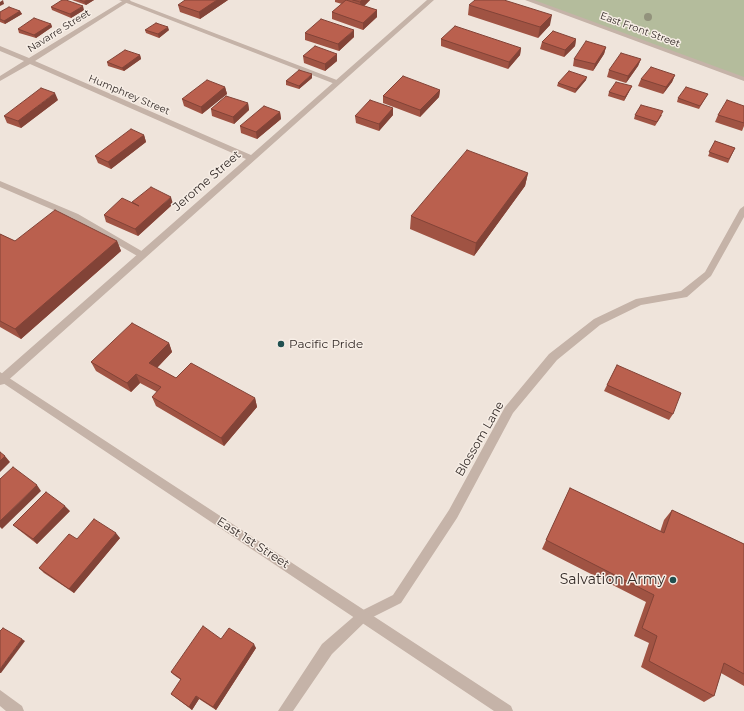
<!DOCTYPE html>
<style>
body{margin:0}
canvas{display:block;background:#efe4db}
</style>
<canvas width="744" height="711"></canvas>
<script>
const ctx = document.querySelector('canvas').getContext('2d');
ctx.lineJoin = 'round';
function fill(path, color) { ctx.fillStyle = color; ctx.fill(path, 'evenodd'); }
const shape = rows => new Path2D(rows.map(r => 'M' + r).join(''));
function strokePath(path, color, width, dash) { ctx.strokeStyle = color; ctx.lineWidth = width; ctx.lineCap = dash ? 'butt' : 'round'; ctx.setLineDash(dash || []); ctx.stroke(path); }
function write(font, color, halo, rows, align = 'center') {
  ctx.font = font + ' Montserrat,sans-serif'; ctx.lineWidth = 3; ctx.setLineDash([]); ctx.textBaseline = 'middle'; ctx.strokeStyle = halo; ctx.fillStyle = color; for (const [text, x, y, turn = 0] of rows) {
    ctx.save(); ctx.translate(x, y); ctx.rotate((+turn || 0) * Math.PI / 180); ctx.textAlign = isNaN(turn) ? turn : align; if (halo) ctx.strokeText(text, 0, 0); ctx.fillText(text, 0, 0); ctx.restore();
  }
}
fill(shape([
 [528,0,744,0,744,80]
]), '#b4bc9c');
fill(shape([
 [119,0,128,0,342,82,335,84,119,0],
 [0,181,78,214,145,253,146,255,145,257,139,257,72,218,0,187,0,181],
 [0,690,22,706,24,711,6,711,0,706,0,690]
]), '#c5b3a8');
fill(shape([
 [124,0,131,0,35,61,251,155,427,0,434,0,4,384,0,385,0,375,246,159,30,64,0,81,0,76,24,61,0,51,0,46,29,58,124,0],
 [744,206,744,217,711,276,687,297,641,305,600,325,557,360,513,413,457,518,401,603,367,620,332,654,293,711,278,711,322,644,359,612,393,595,449,510,505,407,549,354,594,319,636,299,681,291,705,272,740,209,744,206]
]), '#c5b3a8');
fill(shape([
 [525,0,534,0,744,77,744,81,525,0],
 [0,372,511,706,513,711,494,711,0,381,0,372]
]), '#c5b3a8');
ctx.fillStyle = '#92927c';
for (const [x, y] of [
 [648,17]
]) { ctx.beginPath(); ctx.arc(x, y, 4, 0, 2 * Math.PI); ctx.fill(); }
fill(shape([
 [72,0,94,0,86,5],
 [228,0,200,19,180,12,178,5],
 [335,0,370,0,364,6,377,10,377,17,363,30,332,19,332,12,342,4,335,2],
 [469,5,550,25,538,38,468,15],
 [51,7,84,10,71,18,52,10],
 [20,11,22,14,5,24,0,22,0,12],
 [51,24,52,27,36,38,19,33,18,29],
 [145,30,169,30,159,38,146,33],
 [305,33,354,37,339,51,305,40],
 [441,39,521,48,520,55,508,69,441,46],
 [576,39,575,46,564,57,540,49,542,42],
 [606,47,604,54,593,71,573,66,574,59],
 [337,54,337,61,325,71,304,63,303,56],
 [140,55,141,59,124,71,108,66,107,62],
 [641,59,638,66,626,83,607,77,609,70],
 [675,75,672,82,663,94,638,86,641,79],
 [312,78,299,89,286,85,286,81],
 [586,80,575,93,557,86,558,83],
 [632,86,630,90,624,101,608,96,609,92],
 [225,87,227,94,202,114,184,106,182,99],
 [440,90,439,97,420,117,383,103,383,96],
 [708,94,706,97,699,109,677,102,678,98],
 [58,100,21,128,7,123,4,116],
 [248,103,249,110,234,124,212,116,211,109],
 [744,106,744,126,742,131,715,122,718,115],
 [393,108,393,115,379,131,356,123,355,116],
 [280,112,281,119,257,139,241,133,240,126],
 [635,115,662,115,655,126,634,119],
 [144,135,146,142,111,169,98,163,95,156],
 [715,141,735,148,728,163,708,156],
 [528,173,525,186,474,256,410,229,411,216],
 [132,202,173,204,138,236,106,222,104,215,133,203],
 [0,234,15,241,117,241,121,251,21,339,0,327],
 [169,343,172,352,157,368,176,378,255,398,257,407,224,446,156,406,152,397,157,392,140,383,131,392,96,371,91,362],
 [617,365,673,414,669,420,604,391],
 [570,488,660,532,664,520,672,510,744,544,744,686,721,673,714,696,704,702,641,667,649,643,634,636,646,602,542,549],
 [70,511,37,544,19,530,13,525],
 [120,538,74,593,44,573,39,568,77,539],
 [221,639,256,648,216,710,199,699,192,710,171,694,181,680,174,675,171,672]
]), '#a05343');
fill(shape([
 [3,0,4,4,0,6,0,2],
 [87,0,94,0,86,5,84,2],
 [217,0,228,0,200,19,199,12],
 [362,0,370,0,361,9,360,2],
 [83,6,84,10,71,18,70,14],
 [377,10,377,17,363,30,363,23],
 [20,11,22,14,5,24,4,21],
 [552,15,550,25,538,38,540,27],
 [51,24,52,27,36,38,34,35],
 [168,27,169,30,159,38,158,34],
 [354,30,354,37,339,51,338,44],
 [576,39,575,46,564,57,565,50],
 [606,47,604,54,593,71,595,64],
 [521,48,520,55,508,69,509,62],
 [337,54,337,61,325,71,325,64],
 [140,55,141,59,124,71,122,68],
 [641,59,638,66,626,83,628,76],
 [312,74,312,78,299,89,299,86],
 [675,75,672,82,663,94,666,87],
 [587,77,586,80,575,93,576,89],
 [632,86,630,90,624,101,625,97],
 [225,87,227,94,202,114,201,107],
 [440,90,439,97,420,117,420,110],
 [55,93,58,100,21,128,18,121],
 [248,103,249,110,234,124,233,117],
 [393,108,393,115,379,131,379,124],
 [280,112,281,119,257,139,256,132],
 [144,135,146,142,111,169,108,162],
 [528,173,525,186,474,256,476,243],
 [171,197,173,204,138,236,135,229],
 [117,241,121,251,21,339,15,329],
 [169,343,172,352,153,372,149,363],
 [136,374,140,383,131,392,127,383],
 [255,398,257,407,224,446,221,438],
 [5,456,10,462,0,472,0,461],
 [37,485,41,491,2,529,0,527,0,521],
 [65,506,70,511,37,544,33,539],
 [116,533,120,538,74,593,69,589],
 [22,639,25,641,1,673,0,673,0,669],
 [254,644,256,648,216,710,213,707],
 [196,696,199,699,192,710,189,707]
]), '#824337');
const building = shape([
 [62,0,66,0,83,6,70,14,51,7,62,0],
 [80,0,87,0,84,2,80,0],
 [185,0,217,0,199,12,178,5,185,0],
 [346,0,377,10,363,23,332,12,346,0],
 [353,0,362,0,360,2,353,0],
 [475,0,504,0,552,15,540,27,469,5,475,0],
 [9,7,20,11,4,21,0,19,0,12,9,7],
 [34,18,51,24,34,35,18,29,34,18],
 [321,19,354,30,338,44,305,33,321,19],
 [156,23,168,27,158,34,145,30,156,23],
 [455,26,521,48,509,62,441,39,455,26],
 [553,31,576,39,565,50,542,42,553,31],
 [586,41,606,47,595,64,574,59,586,41],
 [315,46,337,54,325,64,303,56,315,46],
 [125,50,140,55,122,68,107,62,125,50],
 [621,53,641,59,628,76,609,70,621,53],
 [651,67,675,75,666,87,641,79,651,67],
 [299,70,312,74,299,86,286,81,299,70],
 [569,71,587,77,576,89,558,83,569,71],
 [403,76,440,90,420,110,383,96,403,76],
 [207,80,225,87,201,107,182,99,207,80],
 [616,82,632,86,625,97,609,92,616,82],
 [686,87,708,94,700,106,678,98,686,87],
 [41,88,55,93,18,121,4,116,41,88],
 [226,96,248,103,233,117,211,109,226,96],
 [370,100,393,108,379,124,355,116,370,100],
 [727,100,744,106,744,123,718,115,727,100],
 [641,105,663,111,657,122,635,115,641,105],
 [264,106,280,112,256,132,240,126,264,106],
 [131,129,144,135,108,162,95,156,131,129],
 [715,141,735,148,729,159,709,152,715,141],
 [467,150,528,173,476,243,411,216,467,150],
 [151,187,171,197,135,229,104,215,122,198,139,206,132,202,151,187],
 [55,210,117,241,15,329,0,321,0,234,15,241,55,210],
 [132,323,169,343,149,363,176,378,191,363,255,398,221,438,152,397,161,387,136,374,127,383,91,362,132,323],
 [617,365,681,393,673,414,607,385,617,365],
 [0,452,5,456,0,461,0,452],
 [13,467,37,485,0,521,0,479,13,467],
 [570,488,664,533,672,510,744,544,744,674,724,663,714,696,649,661,657,636,642,628,654,595,546,540,570,488],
 [46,492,65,506,33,539,13,525,46,492],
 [94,519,116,533,69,589,39,568,69,534,77,539,94,519],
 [203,626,221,639,229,628,254,644,213,707,196,696,189,707,171,694,181,679,171,672,203,626],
 [3,628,22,639,0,669,0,631,3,628]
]);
fill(building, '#ba604e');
strokePath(building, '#824337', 1);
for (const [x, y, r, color] of [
 [281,344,4,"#215050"],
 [673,580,4,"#215050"]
]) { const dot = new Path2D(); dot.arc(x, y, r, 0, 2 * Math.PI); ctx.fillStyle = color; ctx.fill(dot); strokePath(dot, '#f7eee6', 1.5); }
write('10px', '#332a27', '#f7eee6', [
 ["East Front Street",640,30,20],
 ["Navarre Street",59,31,-32],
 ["Humphrey Street",129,95,23]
]);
write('12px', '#332a27', '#f7eee6', [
 ["Jerome Street",207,181,-41],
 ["Blossom Lane",480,439,-60],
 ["East 1st Street",253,543,33]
]);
write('12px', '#332a27', '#f7eee6', [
 ["Pacific Pride",289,344]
], 'left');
write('14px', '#332a27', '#f7eee6', [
 ["Salvation Army",665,580]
], 'right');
</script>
